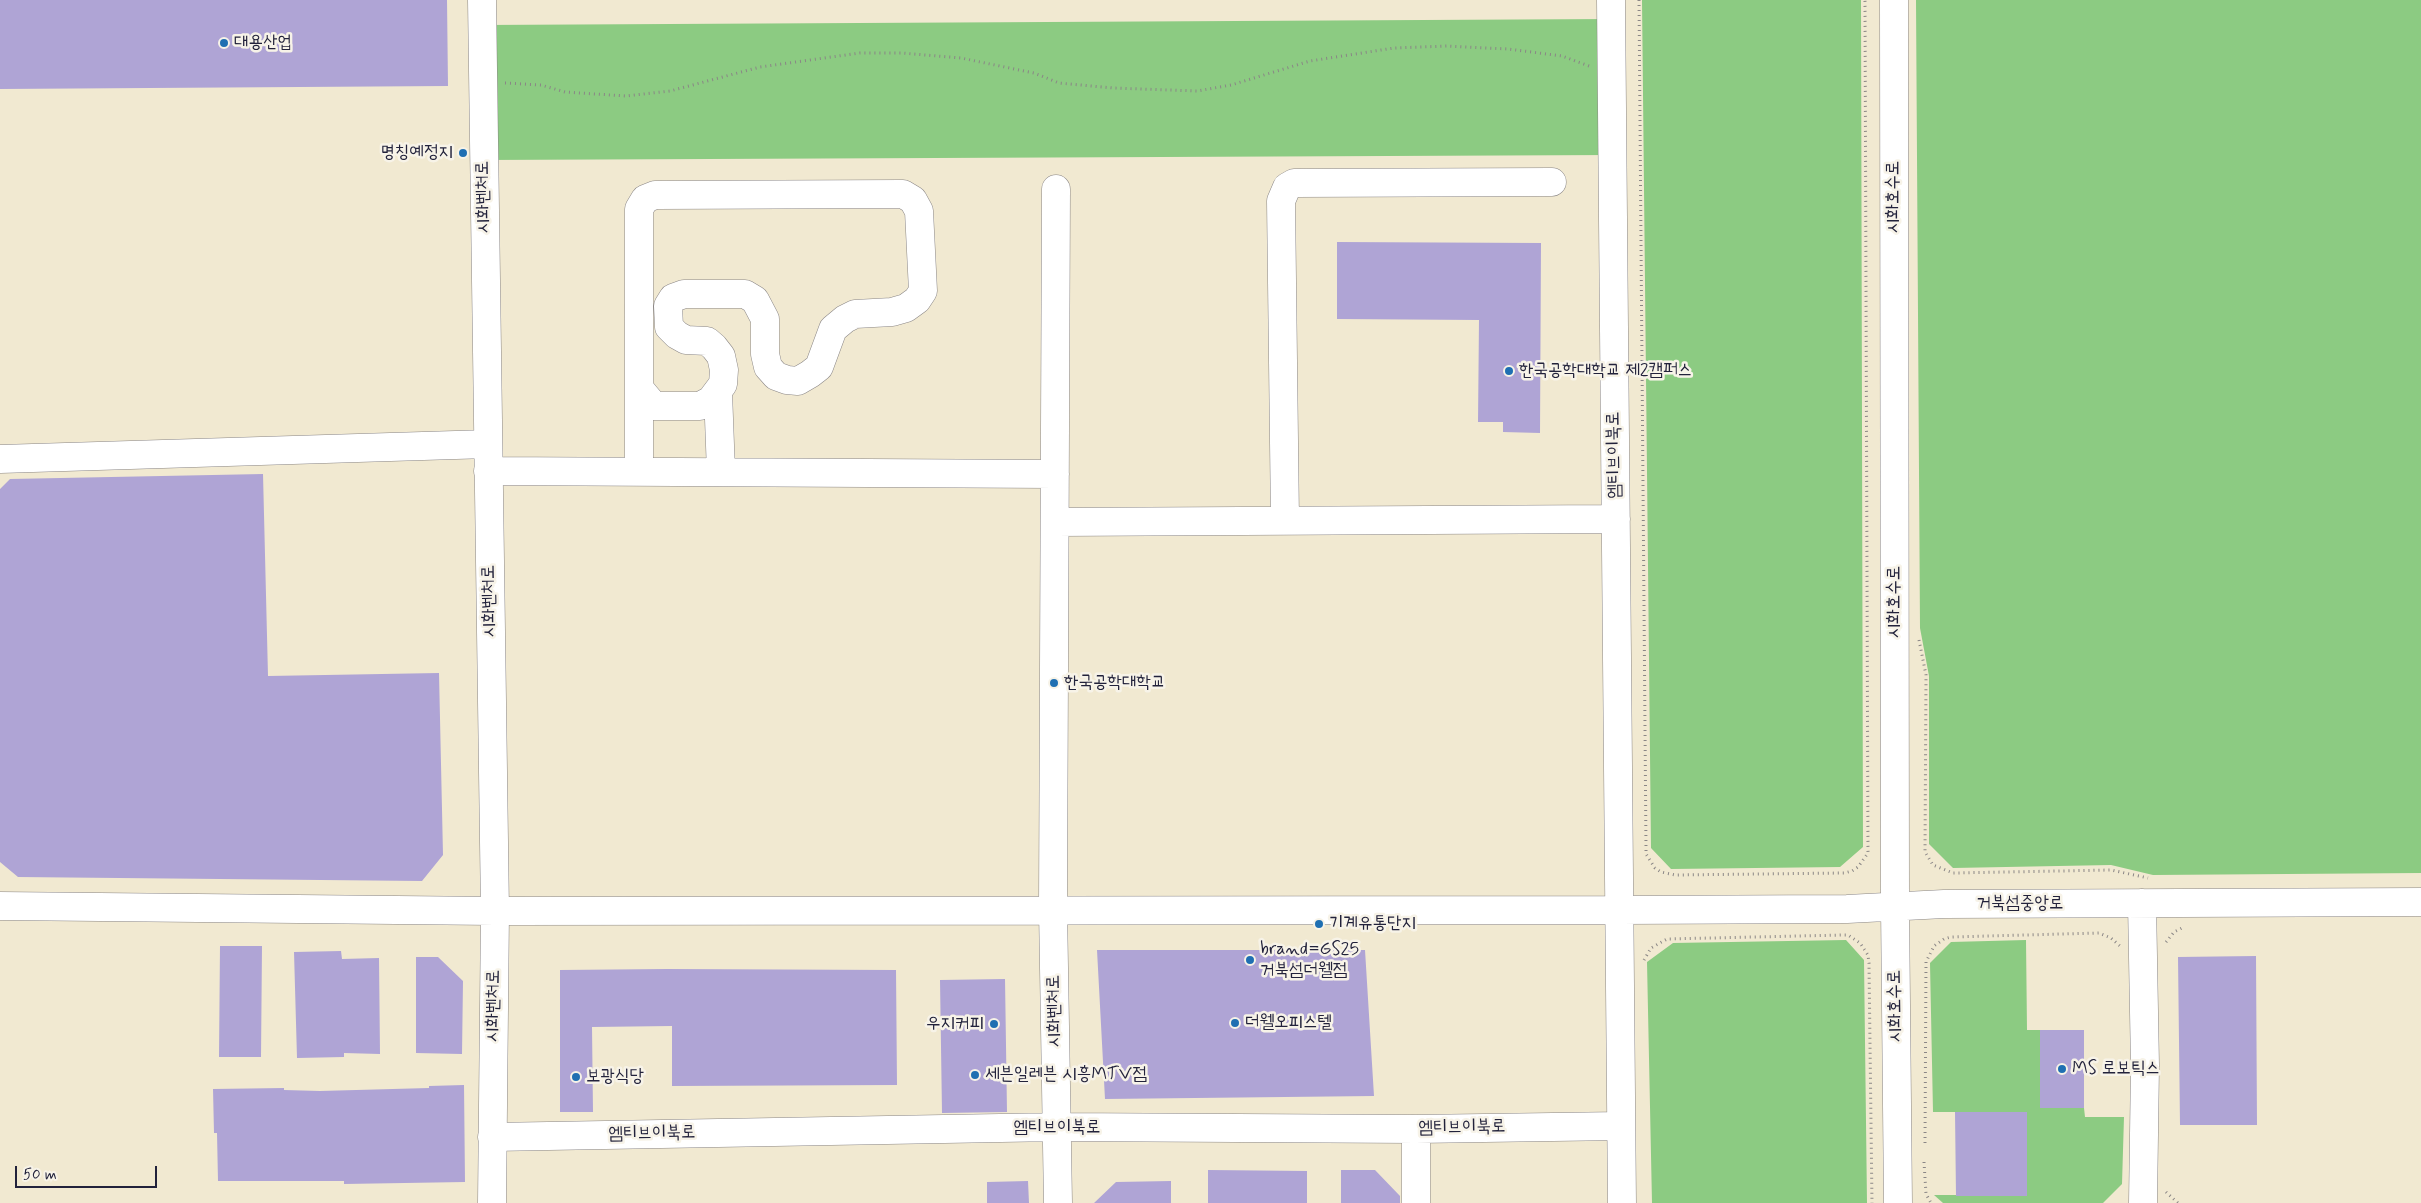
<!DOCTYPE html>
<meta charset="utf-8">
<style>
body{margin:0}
#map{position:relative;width:2421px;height:1203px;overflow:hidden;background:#f1e9d1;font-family:Mynerve,sans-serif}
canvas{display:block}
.scale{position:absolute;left:15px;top:1166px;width:142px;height:22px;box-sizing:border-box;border:2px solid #22223b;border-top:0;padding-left:6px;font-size:15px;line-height:18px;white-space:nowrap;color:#22223b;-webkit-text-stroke:4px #f7f3e8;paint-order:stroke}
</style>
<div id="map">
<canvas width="2421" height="1203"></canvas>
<div class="scale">50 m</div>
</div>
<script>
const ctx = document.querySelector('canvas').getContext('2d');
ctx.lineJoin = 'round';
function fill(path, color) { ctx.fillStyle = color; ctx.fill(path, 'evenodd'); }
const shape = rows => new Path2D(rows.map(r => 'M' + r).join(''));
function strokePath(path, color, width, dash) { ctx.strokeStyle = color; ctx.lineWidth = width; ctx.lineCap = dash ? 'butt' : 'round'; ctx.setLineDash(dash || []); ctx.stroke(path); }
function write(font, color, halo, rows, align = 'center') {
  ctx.font = font + ' Mynerve,"Poor Story",sans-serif'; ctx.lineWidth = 5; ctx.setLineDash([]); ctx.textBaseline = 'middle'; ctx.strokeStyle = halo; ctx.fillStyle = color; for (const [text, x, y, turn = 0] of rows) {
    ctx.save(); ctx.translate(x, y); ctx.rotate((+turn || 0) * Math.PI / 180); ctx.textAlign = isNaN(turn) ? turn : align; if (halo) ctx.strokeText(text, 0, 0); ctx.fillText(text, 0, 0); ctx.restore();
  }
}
fill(shape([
 [1642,0,1861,0,1863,847,1840,867,1671,869,1651,848],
 [1916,0,2421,0,2421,873,2153,875,2111,865,1953,868,1929,844,1929,676,1920,628],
 [1612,19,1613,155,483,160,482,25],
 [1846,940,1864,960,1867,1203,1652,1203,1647,962,1673,943],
 [2026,940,2027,1030,2040,1030,2041,1108,2084,1108,2085,1117,2124,1117,2122,1184,2103,1203,1943,1203,1934,1195,2027,1195,2026,1112,1933,1112,1930,963,1951,942]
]), '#8ccb82');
fill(shape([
 [0,0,447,0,448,86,0,89],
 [1337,242,1541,243,1540,433,1503,432,1503,422,1478,422,1479,320,1337,319],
 [263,474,268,676,439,673,443,855,422,881,18,877,0,862,0,489,10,479],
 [220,946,262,946,261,1057,219,1057],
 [1097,950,1365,950,1374,1096,1105,1099],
 [341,951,342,959,379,958,380,1054,344,1053,344,1057,297,1058,294,952],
 [2256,956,2257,1125,2180,1125,2178,957],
 [416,957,438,957,463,981,462,1054,416,1053],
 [667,969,896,970,897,1085,672,1086,672,1026,592,1027,593,1112,560,1112,560,970],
 [1005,979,1007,1112,942,1113,940,980],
 [2040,1030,2084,1030,2084,1108,2040,1108],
 [464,1085,465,1182,344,1184,344,1181,218,1181,217,1133,214,1133,213,1089,284,1088,284,1090,320,1091,429,1088,429,1086],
 [1955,1112,2027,1112,2027,1196,1956,1196],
 [1208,1170,1307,1171,1307,1203,1208,1203],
 [1341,1170,1375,1170,1400,1196,1400,1203,1341,1203],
 [1028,1181,1029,1203,987,1203,987,1182],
 [1171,1181,1171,1203,1094,1203,1116,1182]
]), '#afa4d5');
const minor = shape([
 [482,0,495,911,492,1203],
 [1611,0,1622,1203],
 [1894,0,1895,906,1898,1203],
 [1056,189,1053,909,1058,1203],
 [639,388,654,406,700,406,711,400,723,384,724,370,721,356,714,347,707,341,686,340,677,335,669,327,668,306,673,298,684,294,745,294,755,300,765,319,765,354,768,367,776,376,787,380,798,381,810,374,819,367,833,329,845,319,855,314,892,312,906,308,917,300,923,291,919,211,913,200,903,194,655,195,645,199,639,209,639,472],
 [718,392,721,472],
 [0,459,488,444],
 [488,471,1055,474],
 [1285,521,1281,201,1287,187,1294,183,1552,182],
 [1055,522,1616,519],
 [2142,903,2145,1066,2143,1203],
 [0,906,495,911,1619,910,1847,909,1944,904,2421,902],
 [1416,1129,1416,1203],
 [492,1137,1057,1127,1416,1129,1621,1126]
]);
strokePath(minor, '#8a8686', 29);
strokePath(shape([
 [1639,0,1646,848,1646,854,1655,868,1661,872,1675,875,1844,873,1852,871,1858,867,1868,853,1865,0],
 [505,83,541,85,565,92,626,96,670,91,760,67,860,53,902,53,961,58,1034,73,1059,83,1113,88,1197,91,1231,85,1310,61,1394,48,1447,46,1508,49,1562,56,1589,66],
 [1919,640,1926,675,1925,852,1933,865,1953,873,2111,870,2148,878],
 [2166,942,2174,932,2184,927],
 [1644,960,1651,948,1667,939,1843,935,1848,935,1860,943,1868,955,1869,963,1872,1203],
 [1925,1143,1926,962,1934,946,1944,939,1951,937,2099,933,2111,938,2120,946],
 [1924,1162,1926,1194,1931,1203],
 [2166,1192,2178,1203]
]), '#8a8686', 3, [1, 4]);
strokePath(minor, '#fff', 28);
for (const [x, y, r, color] of [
 [224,43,5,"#1f6fb2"],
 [463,153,5,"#1f6fb2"],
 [1509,371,5,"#1f6fb2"],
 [1054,683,5,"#1f6fb2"],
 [1319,924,5,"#1f6fb2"],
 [1250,960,5,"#1f6fb2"],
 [1235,1023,5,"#1f6fb2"],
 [994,1024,5,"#1f6fb2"],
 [2062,1069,5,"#1f6fb2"],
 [975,1075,5,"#1f6fb2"],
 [576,1077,5,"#1f6fb2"]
]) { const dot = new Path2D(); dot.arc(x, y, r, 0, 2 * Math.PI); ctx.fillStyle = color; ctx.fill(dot); strokePath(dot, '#f7f3e8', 2); }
write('18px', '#22223b', '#f7f3e8', [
 ["대용산업",234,43],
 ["명칭예정지",453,153,"right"],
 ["한국공학대학교 제2캠퍼스",1519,371],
 ["한국공학대학교",1064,683],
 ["기계유통단지",1329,924],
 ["brand=GS25",1260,950],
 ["거북섬더웰점",1260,971],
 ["더웰오피스텔",1245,1023],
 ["우지커피",984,1024,"right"],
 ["MS 로보틱스",2072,1069],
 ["세븐일레븐 시흥MTV점",985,1075],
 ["보광식당",586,1077]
], 'left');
write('18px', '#22223b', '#f7f3e8', [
 ["시화벤처로",484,197,-91],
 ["시화호수로",1894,197,-90],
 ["엠티브이북로",1615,455,-91],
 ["시화벤처로",490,601,-91],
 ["시화호수로",1895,602,-90],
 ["거북섬중앙로",2020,904],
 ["시화벤처로",494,1006,-89],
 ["시화호수로",1896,1006,-91],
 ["시화벤처로",1055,1011,-91],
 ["엠티브이북로",1057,1128],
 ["엠티브이북로",1462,1128,-1],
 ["엠티브이북로",652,1134,-1]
]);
</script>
